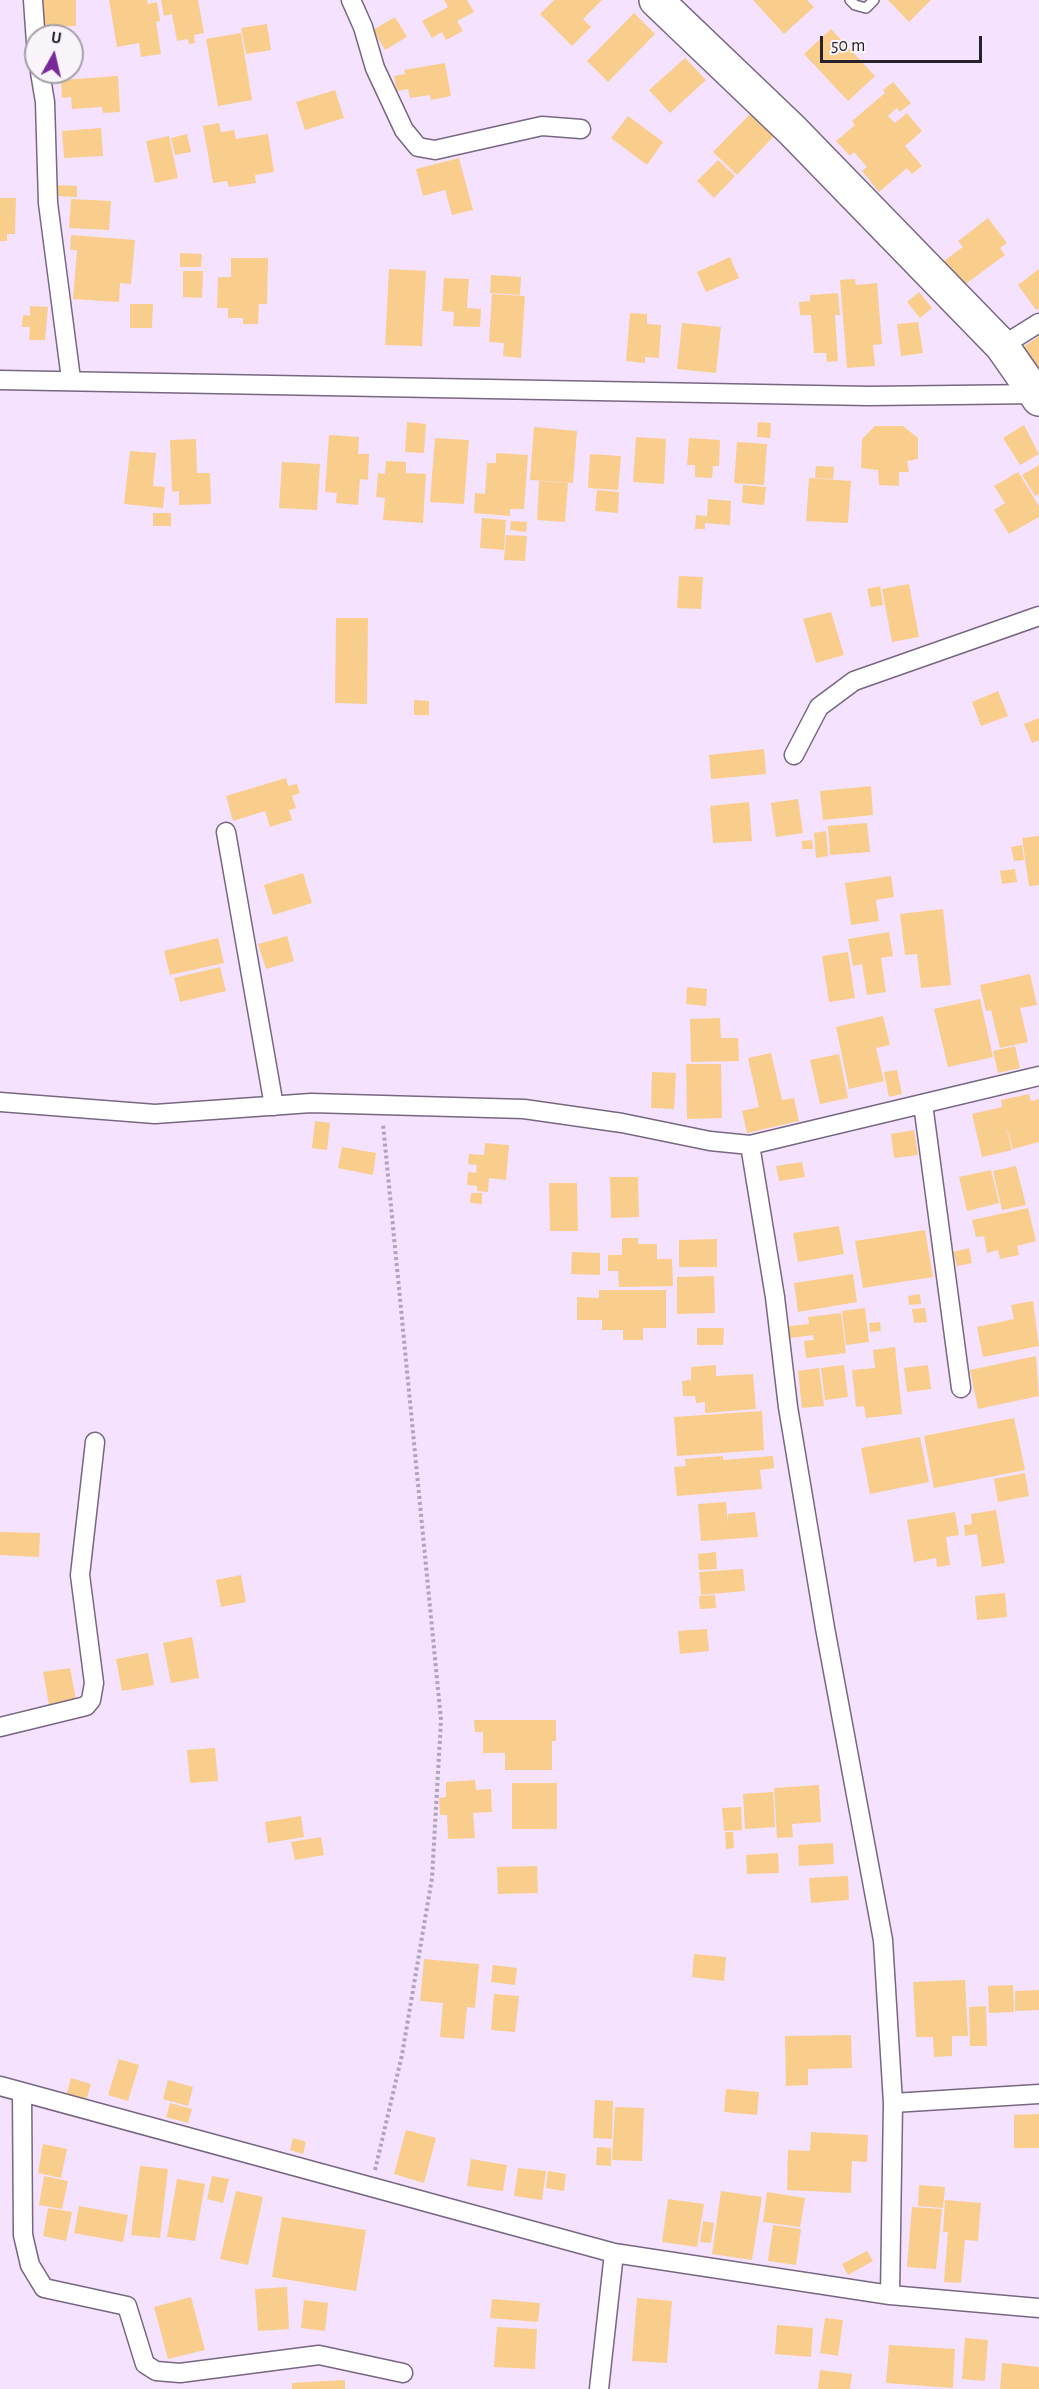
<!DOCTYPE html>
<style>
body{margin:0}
#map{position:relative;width:1039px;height:2389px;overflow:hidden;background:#f4e2ff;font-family:"Alegreya Sans",sans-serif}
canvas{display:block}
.north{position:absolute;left:24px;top:24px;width:60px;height:60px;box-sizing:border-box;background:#f9f5fb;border:2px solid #a5a0a8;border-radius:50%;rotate:8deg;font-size:16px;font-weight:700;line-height:24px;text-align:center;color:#27212b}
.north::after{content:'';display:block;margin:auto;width:21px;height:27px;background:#7b2998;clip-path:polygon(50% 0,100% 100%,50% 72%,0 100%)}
.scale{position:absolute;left:820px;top:36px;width:162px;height:27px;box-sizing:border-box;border:3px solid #27212b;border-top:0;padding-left:8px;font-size:18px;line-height:21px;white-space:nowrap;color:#27212b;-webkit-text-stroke:4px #f9f5fb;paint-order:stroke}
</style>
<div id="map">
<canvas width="1039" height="2389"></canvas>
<div class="north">U</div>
<div class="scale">50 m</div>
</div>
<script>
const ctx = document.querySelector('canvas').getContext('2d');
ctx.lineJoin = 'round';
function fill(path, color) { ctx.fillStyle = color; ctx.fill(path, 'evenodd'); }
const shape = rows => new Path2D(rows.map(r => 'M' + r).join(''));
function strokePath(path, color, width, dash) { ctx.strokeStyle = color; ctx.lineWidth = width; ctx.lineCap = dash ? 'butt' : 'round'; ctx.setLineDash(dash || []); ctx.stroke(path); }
fill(shape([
 [43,0,76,0,76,26,43,26],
 [109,0,147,0,148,4,157,2,160,21,156,22,161,54,141,57,139,43,117,47],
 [161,0,198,0,204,33,194,35,195,43,189,44,188,39,177,41,172,14,164,16],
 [444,0,467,0,474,12,457,21,463,31,446,40,442,32,432,38,422,21,448,7],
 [554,0,602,0,583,19,591,27,572,46,540,14],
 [753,0,807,0,814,7,784,34],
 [888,0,931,0,909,22],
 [634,13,655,34,608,82,587,61],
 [395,17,407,37,385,50,373,30],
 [267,24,271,50,246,54,241,28],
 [46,29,71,29,71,36,46,36],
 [831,29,875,76,848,101,804,54],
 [241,33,252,100,218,106,206,39],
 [685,58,706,80,670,113,649,90],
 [445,63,451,96,431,100,430,95,410,98,408,89,397,91,394,76,405,74,404,70],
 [118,76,120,112,103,113,102,107,72,109,71,97,62,98,61,80],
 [893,82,911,103,900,112,897,108,888,116,895,123,907,113,922,131,905,146,922,166,912,174,907,168,879,192,862,171,867,167,854,152,850,156,836,141,855,125,852,121,885,93,883,90],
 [335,90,344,118,305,130,296,102],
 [751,113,774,136,737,175,713,152],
 [628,116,663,142,647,165,611,138],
 [219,123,221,132,234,130,236,139,268,134,274,172,255,175,256,183,229,187,227,181,213,183,203,126],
 [101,128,103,156,64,158,62,131],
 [187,134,191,152,175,155,171,138],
 [169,136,178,178,155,183,146,141],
 [459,158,473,210,452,215,445,190,423,196,416,169],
 [718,160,735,176,714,198,697,181],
 [55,185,77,186,77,197,54,196],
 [0,198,16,198,15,234,7,234,7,241,0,241],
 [71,199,111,201,109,230,69,228],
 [988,218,1007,243,1000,248,1005,255,960,288,941,263,963,247,958,241],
 [71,235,135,240,131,284,120,283,119,302,73,299,77,250,70,250],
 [180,253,202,254,201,267,180,267],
 [730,257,739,278,706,292,697,272],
 [231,258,268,258,267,304,259,304,258,324,243,324,243,318,228,318,228,308,217,308,218,277,231,277],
 [389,269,426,271,422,346,385,345],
 [1039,269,1039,308,1036,310,1018,285],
 [183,271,203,271,202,298,183,297],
 [491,275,521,277,520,295,490,293],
 [444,278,469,279,467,308,481,309,480,327,453,326,454,312,442,311],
 [855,279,856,285,877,283,882,344,873,345,875,366,847,368,840,280],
 [919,292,932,308,920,318,907,302],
 [838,293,840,315,835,315,838,361,827,362,826,353,814,353,811,315,800,315,799,302,810,301,810,295],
 [492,294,525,296,521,358,503,356,504,343,489,342],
 [130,304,153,304,152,328,130,328],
 [30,306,48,307,45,340,29,340,30,327,22,327,23,315,30,316],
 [630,313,647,314,647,324,661,325,659,358,645,357,645,363,626,361],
 [918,322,923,353,901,356,897,324],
 [682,323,721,327,716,373,677,369],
 [1039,336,1039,372,1019,350],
 [407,422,426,424,424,453,405,452],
 [758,422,771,423,770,438,757,437],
 [1024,425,1039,454,1020,465,1003,438],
 [875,426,903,426,918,438,918,459,907,461,909,472,899,472,899,486,879,485,878,470,861,468,862,439],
 [534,427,577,431,573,483,530,480],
 [329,435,359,437,358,454,369,454,368,480,360,479,358,505,336,503,337,493,325,492],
 [636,437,666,439,664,484,633,482],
 [435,438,469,440,464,504,430,502],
 [689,438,720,440,719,466,713,466,712,478,695,477,695,465,687,465],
 [196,439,197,473,210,473,211,504,179,505,179,491,172,492,170,440],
 [737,442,767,444,764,485,734,483],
 [130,451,156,453,153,486,165,487,163,508,124,504],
 [496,453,528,455,524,509,510,509,510,516,474,513,475,493,485,494,487,463,496,463],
 [590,454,621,456,618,490,588,488],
 [386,461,406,462,406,473,426,474,423,523,383,520,385,498,376,497,378,473,385,474],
 [282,462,320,464,317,510,279,508],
 [1039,465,1039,494,1035,496,1022,475],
 [816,466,834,467,833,479,815,478],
 [1018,472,1039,506,1039,517,1009,534,994,510,1005,503,994,486],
 [809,478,851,481,848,523,806,521],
 [539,481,568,483,565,522,537,520],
 [743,485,766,487,764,505,742,503],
 [597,490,619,492,618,513,595,511],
 [708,499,731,501,730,525,705,523,705,529,695,529,696,515,707,516],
 [153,513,171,513,171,526,153,526],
 [482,518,506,520,504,550,480,548],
 [511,521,527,522,526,532,510,530],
 [506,535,527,536,525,561,504,560],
 [679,576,703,577,701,609,677,608],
 [909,584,919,637,892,642,882,589],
 [880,586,883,605,871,607,867,589],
 [831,612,844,655,816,663,803,619],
 [336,618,368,618,367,704,335,703],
 [998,691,1008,716,981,726,972,702],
 [414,700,429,701,429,715,414,715],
 [1039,718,1039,740,1032,743,1024,724],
 [764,749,766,774,711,779,709,755],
 [286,778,288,786,297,784,300,793,292,796,296,808,289,810,292,820,270,827,265,811,233,821,226,796],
 [871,786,873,815,823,820,820,791],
 [798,799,803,833,776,837,771,803],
 [749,802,752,841,713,843,710,806],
 [867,823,870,852,830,855,828,826],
 [826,831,828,856,816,858,814,833],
 [1039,836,1039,885,1029,886,1022,838],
 [812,840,813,849,802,849,802,841],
 [1022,845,1024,860,1014,861,1011,847],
 [1015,869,1017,882,1002,884,1000,871],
 [303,873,312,903,273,915,264,885],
 [891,876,894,897,876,900,879,921,851,925,845,883],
 [943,909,951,985,921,988,917,954,905,955,900,914],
 [889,932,893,956,881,958,886,992,867,995,862,964,853,966,848,939],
 [287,936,294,961,266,969,258,944],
 [218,938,224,963,170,975,164,951],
 [848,952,855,998,829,1002,822,956],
 [220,967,226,991,180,1002,174,978],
 [1030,974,1037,1005,1020,1008,1028,1042,1000,1048,991,1010,986,1011,980,985],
 [687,987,707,989,706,1006,686,1004],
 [980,999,993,1057,948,1067,934,1009],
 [883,1016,890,1045,876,1048,884,1081,849,1089,836,1027],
 [720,1018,721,1038,738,1038,739,1061,691,1062,690,1019],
 [1015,1046,1020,1068,998,1073,993,1051],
 [771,1053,782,1100,794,1098,799,1121,747,1133,742,1111,759,1107,748,1058],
 [839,1054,848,1098,820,1104,810,1060],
 [686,1064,721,1064,722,1118,687,1119],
 [897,1070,902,1094,889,1097,884,1072],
 [652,1072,676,1073,674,1109,651,1108],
 [1029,1094,1031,1101,1039,1099,1039,1142,1013,1149,1005,1123,1012,1150,982,1157,972,1114,1002,1107,1001,1100],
 [315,1121,330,1123,327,1150,312,1148],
 [914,1130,918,1155,894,1158,891,1134],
 [485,1143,509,1145,506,1180,489,1178,488,1192,477,1191,477,1186,467,1185,468,1172,476,1173,477,1165,468,1164,469,1154,484,1155],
 [342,1147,376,1153,373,1175,338,1168],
 [802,1162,805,1177,779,1181,776,1166],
 [1016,1166,1026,1205,1002,1210,993,1171],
 [991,1170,999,1203,967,1211,959,1177],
 [610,1177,638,1177,639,1217,611,1218],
 [549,1183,577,1183,578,1231,550,1231],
 [471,1193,482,1193,482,1204,470,1203],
 [1028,1208,1036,1241,1017,1246,1019,1255,1000,1259,998,1250,987,1253,984,1236,976,1237,972,1220],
 [839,1226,844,1254,798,1262,793,1233],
 [925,1230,933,1277,863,1288,855,1241],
 [622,1238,638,1238,638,1244,657,1244,657,1259,672,1259,673,1286,619,1287,618,1271,608,1271,608,1255,622,1255],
 [717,1239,717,1267,679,1267,679,1240],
 [969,1248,972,1263,957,1266,953,1252],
 [572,1252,600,1253,600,1275,571,1274],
 [853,1274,857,1302,798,1312,794,1283],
 [714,1276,715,1313,677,1314,677,1277],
 [599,1290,666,1290,666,1328,643,1328,643,1340,623,1340,623,1330,602,1330,602,1320,577,1320,577,1297,599,1298],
 [920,1294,921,1304,909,1305,908,1296],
 [1033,1301,1039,1346,983,1357,977,1327,1014,1319,1011,1305],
 [865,1308,869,1342,846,1345,842,1311],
 [925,1308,927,1322,914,1323,912,1309],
 [841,1313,846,1353,806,1358,804,1341,814,1340,813,1335,790,1338,789,1326,809,1324,808,1317],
 [880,1322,881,1331,870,1332,869,1323],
 [697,1328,724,1328,723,1345,697,1345],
 [895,1347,902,1414,866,1418,864,1406,856,1407,852,1370,875,1368,873,1350],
 [1036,1356,1039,1396,978,1409,970,1370],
 [716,1365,716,1376,753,1374,756,1409,705,1413,705,1402,696,1403,695,1396,683,1396,682,1381,691,1380,691,1367],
 [844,1365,848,1397,825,1400,821,1368],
 [928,1365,931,1389,907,1392,904,1368],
 [819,1368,824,1406,802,1408,798,1371],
 [762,1411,764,1450,677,1456,674,1417],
 [1014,1418,1025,1470,934,1488,924,1436],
 [920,1437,929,1482,870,1494,861,1448],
 [723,1456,723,1460,773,1456,774,1468,760,1470,762,1489,677,1496,674,1467,686,1466,685,1459],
 [1025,1473,1029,1496,998,1502,994,1479],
 [726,1502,728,1524,728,1514,755,1512,758,1537,701,1541,698,1504],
 [996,1510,1005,1563,982,1567,977,1534,965,1536,964,1525,972,1524,971,1514],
 [955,1512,959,1535,946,1537,950,1565,937,1567,936,1558,914,1562,907,1520],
 [0,1532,40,1533,39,1557,0,1555],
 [716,1552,717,1569,699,1570,698,1554],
 [743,1569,745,1591,701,1595,699,1572],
 [241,1575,246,1602,221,1607,216,1580],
 [1005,1593,1007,1617,977,1620,975,1596],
 [715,1595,716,1608,700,1609,699,1596],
 [707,1629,709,1651,680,1654,678,1631],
 [192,1637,199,1678,171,1683,163,1643],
 [148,1653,154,1685,122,1691,116,1659],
 [70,1668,76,1700,49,1705,43,1672],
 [474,1720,556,1720,556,1741,552,1741,552,1770,505,1770,505,1753,483,1753,483,1732,475,1732],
 [215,1748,218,1781,190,1783,187,1750],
 [475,1780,476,1790,491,1789,492,1812,473,1813,475,1838,448,1839,447,1815,440,1815,439,1798,446,1797,446,1782],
 [512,1783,557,1783,557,1829,512,1829],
 [819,1785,821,1822,792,1824,793,1837,777,1838,774,1788],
 [773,1792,775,1827,745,1829,743,1794],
 [741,1807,742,1830,724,1831,722,1808],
 [301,1816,304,1837,268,1843,265,1822],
 [725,1832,733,1832,734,1848,726,1849],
 [321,1837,324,1855,295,1860,291,1842],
 [833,1843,834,1864,799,1866,798,1845],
 [778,1853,779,1873,747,1874,746,1855],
 [537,1866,538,1893,498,1894,497,1867],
 [848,1876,849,1900,811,1903,809,1878],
 [694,1954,726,1957,724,1981,692,1977],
 [424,1959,479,1964,475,2008,467,2007,464,2039,440,2037,443,2003,420,2001],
 [493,1965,517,1968,515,1985,491,1982],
 [965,1980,968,2036,952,2036,952,2056,934,2057,933,2037,916,2037,913,1982],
 [1013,1985,1014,2012,989,2013,988,1986],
 [1039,1990,1039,2010,1015,2011,1015,1991],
 [494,1994,519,1996,515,2032,491,2030],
 [986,2006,987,2046,970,2046,969,2007],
 [851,2035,852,2068,808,2069,808,2085,786,2086,785,2036],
 [119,2059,139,2065,128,2101,108,2095],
 [71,2078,91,2084,86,2101,66,2096],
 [168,2080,193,2087,188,2106,163,2099],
 [726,2089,759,2092,757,2115,724,2112],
 [595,2100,613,2101,612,2139,593,2138],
 [170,2103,192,2109,188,2123,166,2117],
 [615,2107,644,2108,642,2161,612,2160],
 [1039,2114,1039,2148,1014,2148,1014,2115],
 [406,2130,436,2138,424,2183,394,2174],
 [811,2132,868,2135,867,2162,852,2161,851,2193,787,2190,788,2150,810,2151],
 [293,2138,306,2142,303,2154,290,2150],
 [43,2144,67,2149,61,2178,38,2173],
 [597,2147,611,2148,611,2166,596,2165],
 [471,2159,507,2165,503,2191,467,2186],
 [140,2166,168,2169,160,2238,131,2235],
 [518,2168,546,2171,542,2200,514,2196],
 [548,2171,566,2174,564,2191,546,2188],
 [44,2176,68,2181,62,2209,39,2205],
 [212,2176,229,2179,223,2203,207,2199],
 [177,2179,205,2184,195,2241,167,2237],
 [919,2185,945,2187,943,2208,918,2206],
 [236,2191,263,2197,248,2265,220,2259],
 [721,2191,762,2197,752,2260,712,2254],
 [767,2192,805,2198,800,2227,763,2222],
 [668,2199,704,2204,697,2247,662,2242],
 [945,2200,981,2203,978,2241,965,2240,961,2283,944,2282,948,2232,943,2232],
 [79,2206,128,2215,123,2242,74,2233],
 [912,2207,942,2209,936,2269,907,2267],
 [48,2208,72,2212,66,2241,43,2236],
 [282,2217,366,2230,356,2291,272,2277],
 [703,2221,714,2223,711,2243,700,2242],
 [773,2225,801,2229,796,2265,768,2261],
 [867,2251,873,2261,848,2275,842,2264],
 [287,2287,289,2329,258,2331,255,2289],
 [191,2297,205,2350,168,2359,154,2307],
 [637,2298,672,2301,667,2363,632,2361],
 [492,2299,540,2303,538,2322,490,2318],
 [304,2300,328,2303,325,2331,301,2328],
 [825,2318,843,2320,838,2356,820,2353],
 [777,2325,813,2328,811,2357,775,2354],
 [497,2327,537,2329,535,2369,494,2367],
 [965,2338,988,2340,985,2381,962,2379],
 [889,2345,955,2349,953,2388,886,2383],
 [1002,2363,1039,2367,1039,2389,1000,2389],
 [820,2370,852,2374,850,2389,818,2389],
 [345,2380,345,2389,292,2389,292,2383]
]), '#f9ce8c');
const lane = shape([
 [850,0,855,5,866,8,874,0]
]);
const street = shape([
 [33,0,36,43],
 [351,0,363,27,375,68,404,130,418,147,435,150,542,126,581,129],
 [40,72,45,102,48,203,71,379],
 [1002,346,1039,323],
 [0,380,869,396,1039,394],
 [794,755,819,707,854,681,1039,616],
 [226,832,274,1106],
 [0,1102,155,1114,311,1103,524,1109,622,1123,710,1141,750,1145],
 [923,1104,961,1388],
 [0,1727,86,1706,91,1700,94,1683,80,1575,95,1442],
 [0,2086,614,2253,890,2295,1039,2308],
 [22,2092,23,2235,30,2265,44,2288,127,2306,145,2364,156,2371,180,2373,319,2355,403,2373],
 [893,2103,1039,2094],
 [890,2295,893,2103,883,1940,825,1628,788,1407,775,1297,750,1145,1039,1076],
 [599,2389,614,2253]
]);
const highway = shape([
 [656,0,792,130,1002,346,1039,399]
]);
strokePath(lane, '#776780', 12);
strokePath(street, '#776780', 21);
strokePath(highway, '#776780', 36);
strokePath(shape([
 [375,2170,402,2055,432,1878,441,1720,383,1124]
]), '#b1a3ba', 4, [3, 3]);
strokePath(lane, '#fff', 9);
strokePath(street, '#fff', 18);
strokePath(highway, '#fff', 33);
</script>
